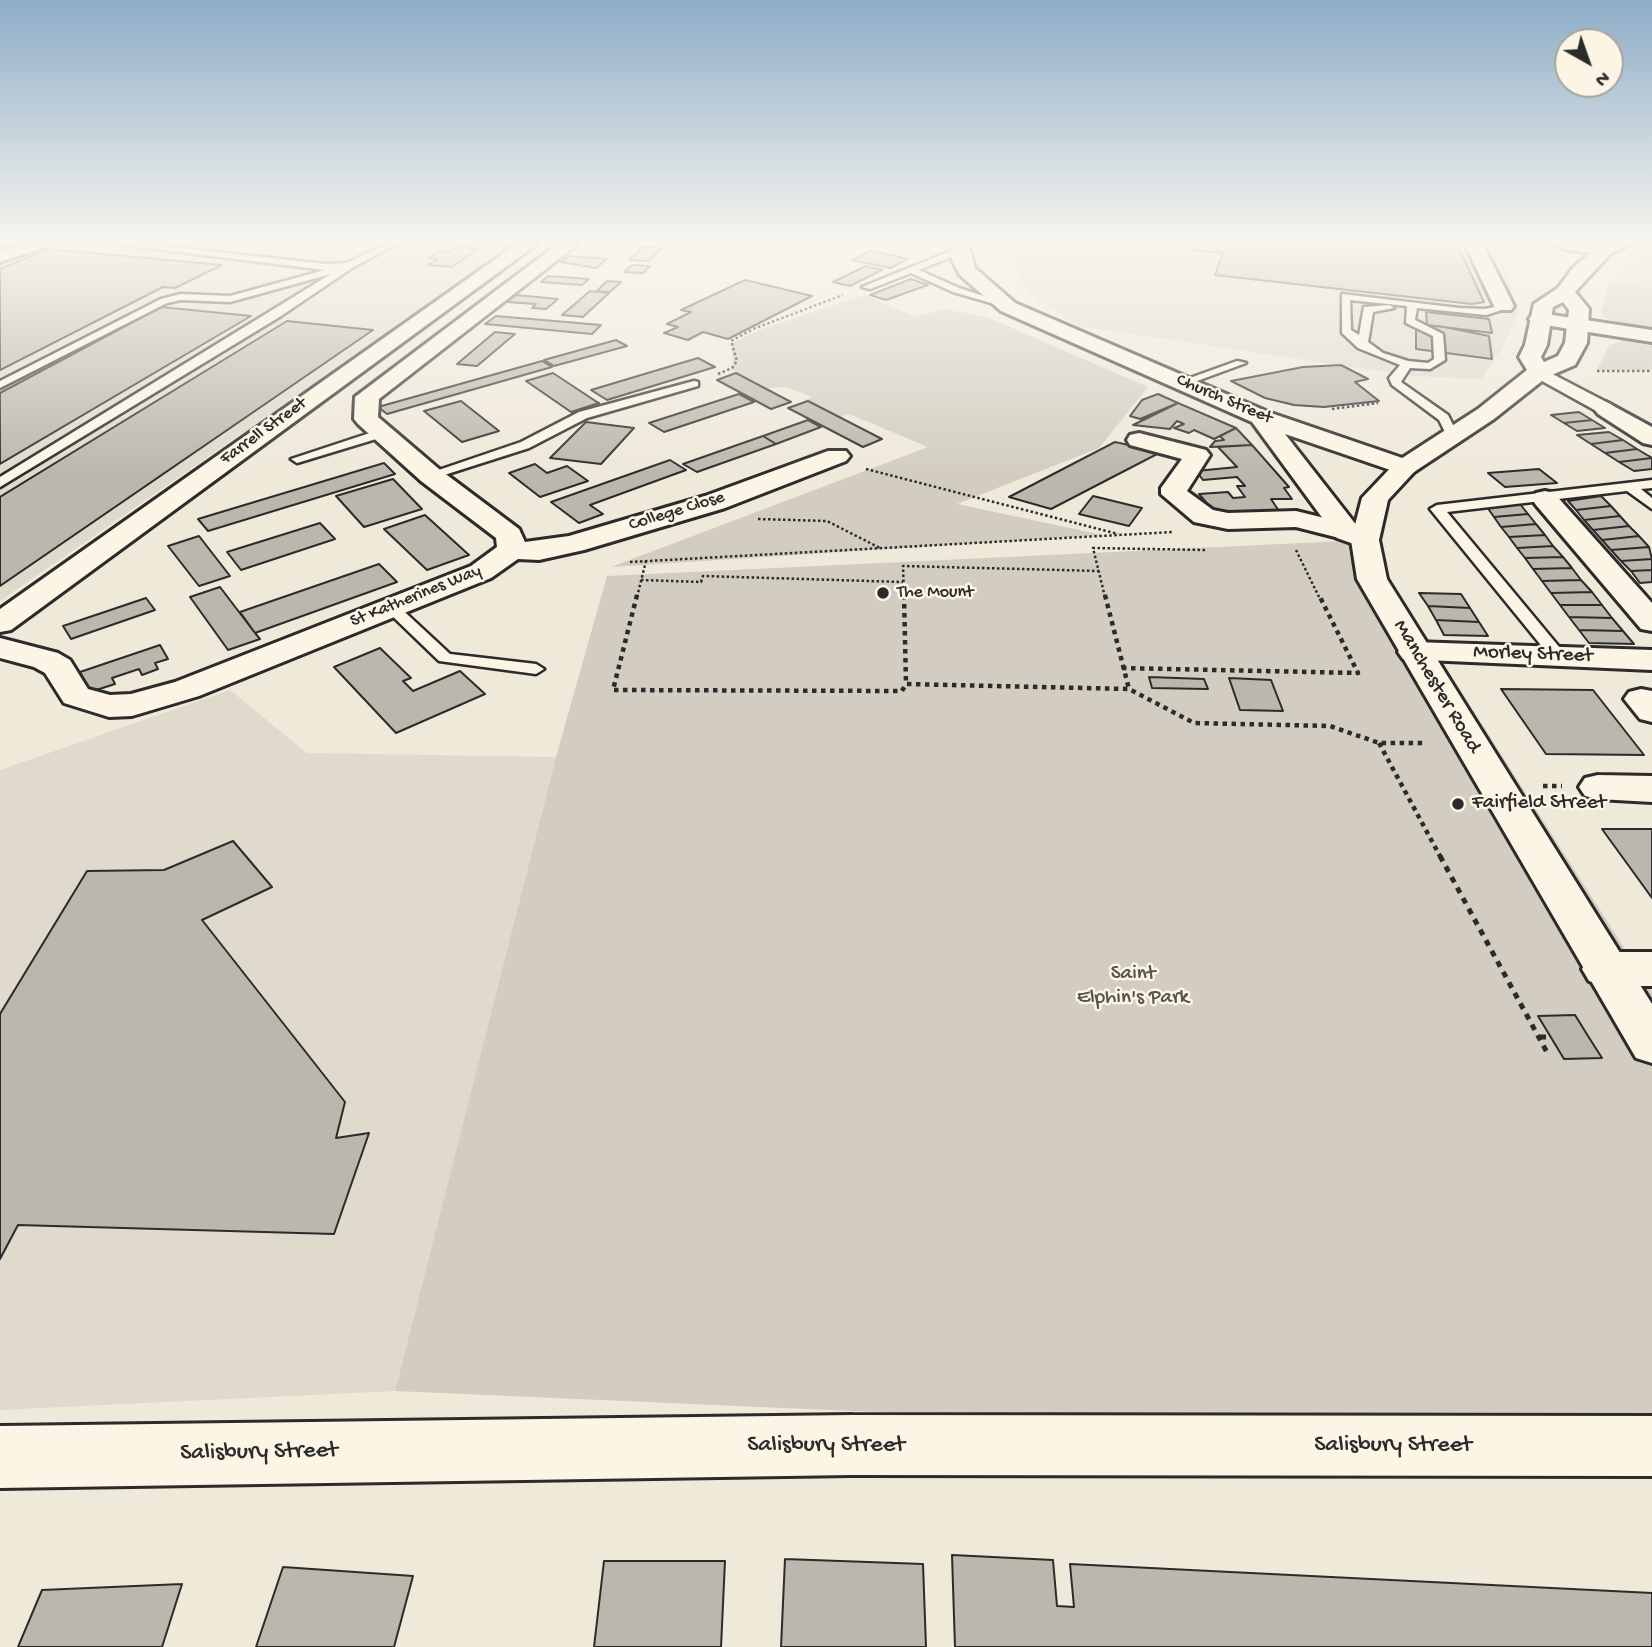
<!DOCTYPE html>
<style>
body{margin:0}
#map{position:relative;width:1652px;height:1647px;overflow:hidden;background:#efe9da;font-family:"Gochi Hand",sans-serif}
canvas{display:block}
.north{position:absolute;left:1554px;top:28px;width:70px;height:70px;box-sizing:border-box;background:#fcf5e5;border:2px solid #a8a49b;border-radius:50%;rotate:140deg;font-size:19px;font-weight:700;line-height:28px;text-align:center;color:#2b2b2b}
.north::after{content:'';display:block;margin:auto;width:24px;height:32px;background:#2b2b2b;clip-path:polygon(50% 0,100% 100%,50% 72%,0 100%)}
</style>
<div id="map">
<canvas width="1652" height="1647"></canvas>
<div class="north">N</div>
</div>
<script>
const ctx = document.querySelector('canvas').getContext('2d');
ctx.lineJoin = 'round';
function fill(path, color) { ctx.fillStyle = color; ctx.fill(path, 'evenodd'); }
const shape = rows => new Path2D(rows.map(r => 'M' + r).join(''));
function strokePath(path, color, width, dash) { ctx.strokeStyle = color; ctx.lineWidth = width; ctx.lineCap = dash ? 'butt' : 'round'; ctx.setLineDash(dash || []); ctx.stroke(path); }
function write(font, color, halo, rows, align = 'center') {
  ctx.font = font + ' "Gochi Hand",sans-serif'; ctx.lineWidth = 5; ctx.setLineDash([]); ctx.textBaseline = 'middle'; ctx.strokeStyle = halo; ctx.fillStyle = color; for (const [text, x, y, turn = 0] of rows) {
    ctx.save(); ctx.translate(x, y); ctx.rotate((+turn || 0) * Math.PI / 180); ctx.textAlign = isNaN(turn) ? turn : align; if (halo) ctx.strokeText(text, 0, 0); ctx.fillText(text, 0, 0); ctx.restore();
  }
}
fill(shape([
 [18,244,515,244,0,601,0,250],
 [1002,244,1501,244,1497,248,1519,311,1501,350,1481,379,1412,376,1079,326,1040,302,1028,290,1005,254],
 [1652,253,1652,288,1609,283,1631,259],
 [230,690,307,753,556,757,395,1391,0,1410,0,770]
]), '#e0dacc');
fill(shape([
 [1609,283,1652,288,1652,329,1620,324,1604,317,1601,312],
 [864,295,917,317,944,309,987,317,1148,387,1099,448,957,504,1103,535,611,567,928,447,849,414,833,420,801,402,812,397,786,387,767,388,733,370,732,343,759,330],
 [1623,341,1652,345,1652,370,1597,370,1609,345],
 [1365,540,1652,992,1652,1446,395,1391,556,757,607,576]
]), '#d2cdc0');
const building = shape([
 [1194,244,1457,244,1484,302,1472,304,1215,275,1223,253,1191,250,1194,244],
 [456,247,479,249,452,267,428,265,438,259,428,258,440,251,449,252,456,247],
 [643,247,662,248,649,261,629,260,643,247],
 [48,249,222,265,175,288,163,287,0,370,0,269,48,249],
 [871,251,908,259,890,268,852,260,871,251],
 [570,256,607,259,596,268,561,262,570,256],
 [632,265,650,266,643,273,624,272,632,265],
 [866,266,882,270,850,286,833,282,866,266],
 [548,276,589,279,582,285,541,282,548,276],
 [911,279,928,285,886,300,870,295,911,279],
 [745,280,812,296,728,339,703,332,688,340,664,333,678,327,667,324,691,312,681,310,745,280],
 [607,281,621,282,610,292,597,291,607,281],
 [590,291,609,293,583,317,562,315,590,291],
 [516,295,558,299,546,309,532,308,536,304,507,302,516,295],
 [161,307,251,316,0,464,0,393,161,307],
 [1426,312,1489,319,1492,333,1427,325,1426,312],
 [496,316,601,325,592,334,485,324,496,316],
 [287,321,373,330,0,586,0,497,287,321],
 [1439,326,1489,336,1492,359,1416,349,1416,328,1439,326],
 [495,332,515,334,477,366,457,364,495,332],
 [616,340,627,346,554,366,544,360,616,340],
 [698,358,715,367,607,400,591,390,698,358],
 [542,361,552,367,387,414,378,407,542,361],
 [1341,365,1368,379,1355,382,1379,401,1324,407,1294,405,1265,398,1231,381,1303,367,1341,365],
 [553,373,597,402,599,403,571,412,526,381,553,373],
 [736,373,791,402,771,409,717,380,736,373],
 [739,394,754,402,664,432,649,423,739,394],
 [1158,394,1178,403,1140,419,1130,416,1142,400,1158,394],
 [461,401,499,431,462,442,424,411,461,401],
 [808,401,882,439,863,447,788,408,808,401],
 [1178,403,1236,428,1214,439,1194,430,1189,433,1174,428,1184,424,1177,421,1170,429,1133,425,1178,403],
 [1579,412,1592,420,1564,423,1551,415,1579,412],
 [808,420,821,427,776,444,763,436,808,420],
 [1592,420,1605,428,1577,431,1564,423,1592,420],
 [586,422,634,428,601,464,550,458,586,422],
 [1236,428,1252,445,1210,447,1215,441,1224,440,1220,436,1236,428],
 [1609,432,1623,440,1591,444,1577,435,1609,432],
 [763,436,776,444,697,472,683,464,763,436],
 [1623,440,1637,449,1605,453,1591,444,1623,440],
 [1115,442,1161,452,1051,509,1009,497,1115,442],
 [1252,445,1289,487,1284,488,1292,499,1271,499,1279,511,1216,514,1199,494,1228,492,1233,498,1245,497,1237,486,1245,486,1237,477,1203,480,1196,471,1237,467,1218,447,1252,445],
 [1637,449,1652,458,1619,462,1605,453,1637,449],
 [1652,458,1652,469,1634,471,1619,462,1652,458],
 [670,460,686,470,590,505,603,514,579,523,551,502,670,460],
 [384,463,395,474,208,531,198,519,384,463],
 [535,464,547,473,567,466,588,481,540,497,509,473,535,464],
 [1539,469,1557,483,1505,487,1488,473,1539,469],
 [393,479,422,509,364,527,336,496,393,479],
 [1093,496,1142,508,1129,526,1079,514,1093,496],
 [1601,496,1611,506,1576,510,1568,501,1601,496],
 [1520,504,1528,514,1494,517,1487,507,1520,504],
 [1611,506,1620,516,1584,520,1576,510,1611,506],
 [1528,514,1536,524,1501,527,1494,517,1528,514],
 [425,515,469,555,427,570,384,529,425,515],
 [1620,516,1629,526,1593,530,1584,520,1620,516],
 [320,523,335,539,241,570,227,552,320,523],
 [1536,524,1545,535,1509,537,1501,527,1536,524],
 [1629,526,1639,536,1602,540,1593,530,1629,526],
 [1545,535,1553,546,1517,548,1509,537,1545,535],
 [199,536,230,576,199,586,168,546,199,536],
 [1639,536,1649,547,1611,550,1602,540,1639,536],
 [1553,546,1563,557,1525,558,1517,548,1553,546],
 [1649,547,1652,559,1621,561,1611,550,1649,547],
 [1563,557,1572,568,1533,569,1525,558,1563,557],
 [1652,559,1652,570,1631,571,1621,561,1652,559],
 [379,564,397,582,255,633,240,612,379,564],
 [1572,568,1581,580,1542,581,1533,569,1572,568],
 [1652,570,1652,582,1640,583,1631,571,1652,570],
 [1581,580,1592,592,1551,593,1542,581,1581,580],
 [220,587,255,633,260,639,228,650,190,597,220,587],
 [1592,592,1602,605,1560,605,1551,593,1592,592],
 [1419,593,1461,594,1470,608,1428,606,1419,593],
 [146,598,155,610,71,639,63,626,146,598],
 [1560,605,1602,605,1612,618,1569,617,1560,605],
 [1428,606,1470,608,1479,622,1436,620,1428,606],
 [1569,617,1612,618,1623,631,1579,630,1569,617],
 [1436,620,1479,622,1488,636,1444,635,1436,620],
 [1579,630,1623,631,1634,644,1589,643,1579,630],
 [160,645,168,659,155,663,158,669,142,675,139,669,112,678,115,684,90,692,80,672,160,645],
 [380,648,411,678,403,681,413,691,460,671,485,694,396,733,334,667,380,648],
 [1149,677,1204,679,1208,689,1152,688,1149,677],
 [1229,678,1271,680,1283,711,1240,710,1229,678],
 [1501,689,1593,690,1644,755,1546,754,1501,689],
 [1602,829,1652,829,1652,898,1602,829],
 [233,841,272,887,202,920,345,1102,336,1138,369,1133,334,1234,18,1225,0,1259,0,1014,87,871,164,870,233,841],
 [1575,1015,1588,1036,1602,1058,1564,1059,1538,1016,1575,1015],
 [952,1555,1053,1560,1057,1606,1074,1607,1070,1564,1652,1593,1652,1647,955,1647,952,1555],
 [785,1559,923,1564,926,1647,781,1647,785,1559],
 [604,1561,725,1561,721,1647,594,1647,604,1561],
 [283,1567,413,1576,394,1647,256,1647,283,1567],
 [182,1584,162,1647,18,1647,42,1590,182,1584]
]);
fill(building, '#bcb7ac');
strokePath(building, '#2b2b2b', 2);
const service = shape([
 [115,244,141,244,326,264,347,263,386,244,396,244,352,268,281,316,0,487,0,477,331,274,230,302,181,300,167,303,0,388,0,381,161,299,181,294,230,296,325,270,115,244],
 [958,248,961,253,919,270,959,288,1012,305,1012,309,953,292,911,273,870,289,862,287,958,248],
 [1342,294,1459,308,1485,309,1508,304,1508,308,1486,315,1417,308,1415,320,1443,334,1445,360,1430,369,1410,368,1401,382,1448,415,1458,435,1456,438,1448,438,1439,420,1392,385,1389,378,1400,365,1358,348,1342,333,1342,294],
 [1350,300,1407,306,1406,323,1433,336,1434,359,1428,363,1408,361,1383,353,1368,342,1373,312,1394,308,1389,305,1364,307,1359,335,1351,330,1350,300],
 [1237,361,1246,363,1186,385,1176,383,1237,361],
 [694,381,698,382,698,386,587,418,529,448,435,478,424,475,521,442,579,412,694,381],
 [382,429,388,433,386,436,297,463,291,459,382,429],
 [1652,480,1652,488,1641,489,1652,498,1652,509,1627,491,1447,512,1565,654,1565,660,1559,662,1553,660,1430,509,1437,505,1652,480],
 [390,601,395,603,450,654,536,664,544,669,536,674,439,661,385,609,382,606,390,601]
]);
const pedestrian = shape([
 [1539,367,1612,405,1615,409,1612,413,1600,413,1533,376,1530,372,1539,367]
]);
const minor = shape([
 [20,244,45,244,42,248,0,262,0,251,20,244],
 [558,244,578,244,379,399,378,417,439,469,519,529,525,542,569,536,705,496,828,451,846,451,850,456,846,461,725,508,584,550,539,560,518,559,491,578,199,696,132,716,109,717,64,703,45,673,34,667,0,658,0,638,58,653,70,660,88,689,110,695,131,694,175,682,471,566,497,547,496,538,421,481,358,424,354,419,355,397,558,244],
 [1469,244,1487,244,1485,249,1514,306,1511,310,1497,310,1494,306,1467,249,1469,244],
 [1555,244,1598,244,1610,246,1613,250,1604,255,1564,249,1555,244],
 [1539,313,1652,330,1652,342,1532,323,1529,319,1532,315,1539,313],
 [1606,402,1652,427,1652,445,1643,443,1598,414,1594,409,1598,404,1606,402],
 [1139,433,1206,450,1210,455,1187,491,1213,510,1228,513,1296,511,1357,526,1361,532,1357,538,1347,540,1296,527,1228,529,1194,522,1161,494,1161,488,1182,459,1130,445,1127,440,1130,435,1139,433],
 [1545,491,1554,493,1652,603,1652,631,1641,629,1536,505,1532,499,1536,493,1545,491],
 [1414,642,1652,650,1652,670,1403,659,1398,652,1403,645,1414,642],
 [1641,689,1652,691,1652,722,1640,719,1624,699,1629,692,1641,689],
 [1598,775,1652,776,1652,802,1598,799,1585,796,1579,787,1585,778,1598,775],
 [1604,952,1652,952,1652,986,1604,986,1589,981,1582,969,1589,957,1604,952],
 [852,1415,1652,1416,1652,1476,852,1475,0,1488,0,1426,852,1415]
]);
const tertiary = shape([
 [517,244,537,244,11,630,0,632,0,609,517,244],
 [950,244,968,244,975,268,1015,303,1268,412,1414,462,1418,467,1414,472,1405,475,1285,434,1357,526,1375,534,1379,540,1375,546,1365,548,1337,538,1252,422,1001,311,960,275,952,260,950,244]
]);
const primary = shape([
 [1605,244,1631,244,1610,254,1575,292,1589,309,1587,343,1575,365,1547,377,1494,419,1414,472,1388,500,1379,540,1387,579,1652,1004,1652,1063,1636,1058,1357,579,1351,540,1362,498,1396,462,1478,409,1527,370,1519,357,1525,345,1534,304,1558,288,1572,269,1598,246,1605,244],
 [1563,302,1569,310,1565,343,1558,356,1544,362,1541,357,1547,345,1553,307,1563,302]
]);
strokePath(service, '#2b2b2b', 5);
strokePath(pedestrian, '#2b2b2b', 5);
strokePath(minor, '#2b2b2b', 6);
strokePath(tertiary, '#2b2b2b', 6);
strokePath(primary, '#2b2b2b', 6);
strokePath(shape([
 [1597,371,1652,371],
 [718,374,732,368,737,361,731,341,753,329,843,295],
 [1332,409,1378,403],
 [866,469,1118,534],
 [758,519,827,521,880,548],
 [1296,550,1319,597],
 [630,562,1173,532],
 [641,580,701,582,703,576,903,582],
 [637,597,646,561],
 [904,597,903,566,1099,571],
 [1105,597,1093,548,1206,550]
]), '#2b2b2b', 2.5, [2.5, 2.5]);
strokePath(shape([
 [637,595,613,690,902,691,906,684,1129,689,1194,723,1330,726,1379,743,1424,743],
 [904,595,906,684],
 [1105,595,1129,689],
 [1122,668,1358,673,1319,595],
 [1379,743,1441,858],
 [1543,786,1562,786]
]), '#2b2b2b', 4.5, [4.5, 4.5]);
strokePath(shape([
 [1440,856,1549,1056],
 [1540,1037,1551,1037]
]), '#2b2b2b', 5, [6, 6]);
fill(service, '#fcf5e5');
fill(pedestrian, '#fcf5e5');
fill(minor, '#fcf5e5');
fill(tertiary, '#fcf5e5');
fill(primary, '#fcf5e5');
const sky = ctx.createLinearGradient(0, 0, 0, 474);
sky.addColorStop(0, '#8dadc8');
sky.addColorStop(0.51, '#f8f5ee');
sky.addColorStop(1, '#f8f5ee00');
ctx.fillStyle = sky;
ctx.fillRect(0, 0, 1652, 474);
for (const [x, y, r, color] of [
 [883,593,7,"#2b2b2b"],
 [1458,804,7,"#2b2b2b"]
]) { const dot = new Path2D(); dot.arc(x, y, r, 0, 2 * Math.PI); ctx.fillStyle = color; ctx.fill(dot); strokePath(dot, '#fcf5e5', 2.5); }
write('18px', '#2b2b2b', '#fcf5e5', [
 ["Church Street",1224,400,23],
 ["Farrell Street",264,432,-36],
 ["College Close",677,512,-17],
 ["St Katherines Way",416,597,-22]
]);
write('18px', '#2b2b2b', '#fcf5e5', [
 ["The Mount",897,593]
], 'left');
write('21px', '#2b2b2b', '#fcf5e5', [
 ["Morley Street",1533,655,2],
 ["Manchester Road",1436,687,59]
]);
write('21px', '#2b2b2b', '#fcf5e5', [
 ["Fairfield Street",1472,804]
], 'left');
write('21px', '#555450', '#fcf5e5', [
 ["Saint",1133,975],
 ["Elphin's Park",1133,999]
]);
write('24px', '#2b2b2b', '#fcf5e5', [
 ["Salisbury Street",826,1446],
 ["Salisbury Street",1393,1446],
 ["Salisbury Street",259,1453,-1]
]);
</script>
